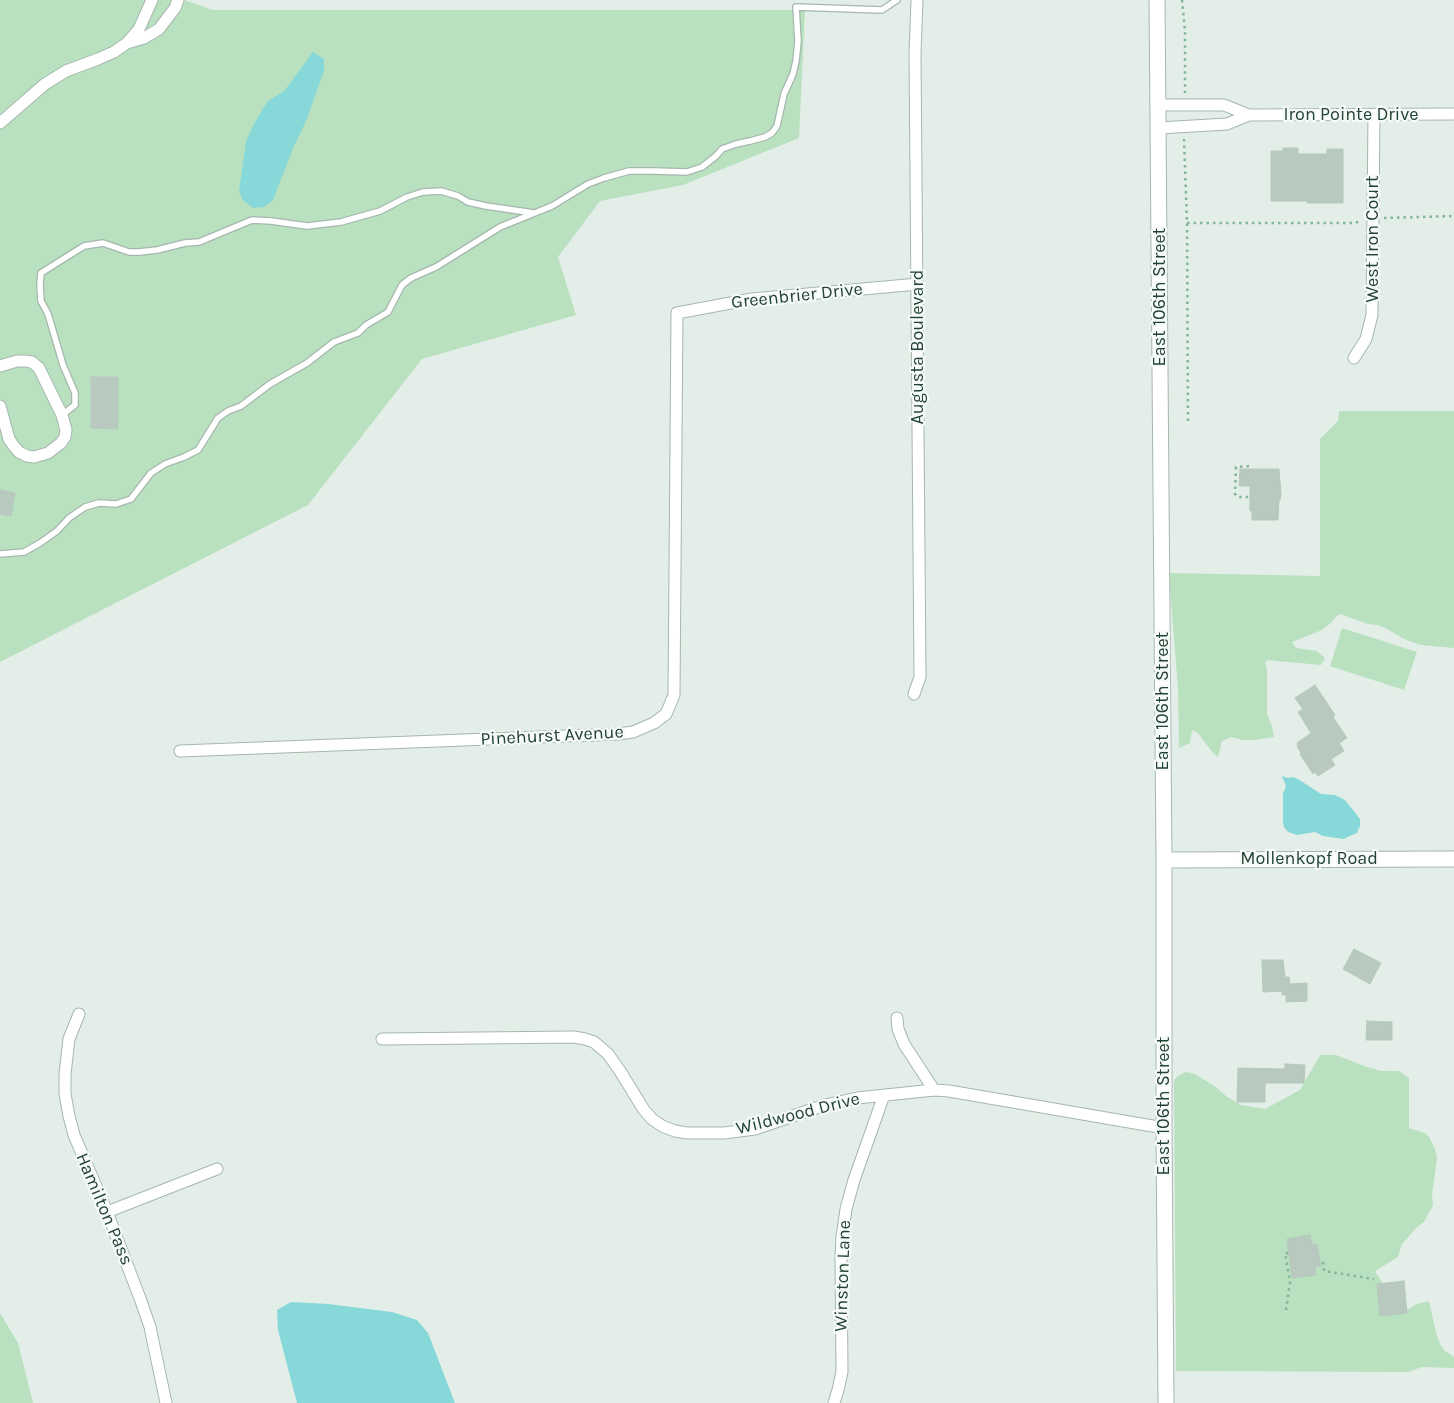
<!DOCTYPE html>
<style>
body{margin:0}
canvas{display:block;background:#e3eee8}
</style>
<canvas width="1454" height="1403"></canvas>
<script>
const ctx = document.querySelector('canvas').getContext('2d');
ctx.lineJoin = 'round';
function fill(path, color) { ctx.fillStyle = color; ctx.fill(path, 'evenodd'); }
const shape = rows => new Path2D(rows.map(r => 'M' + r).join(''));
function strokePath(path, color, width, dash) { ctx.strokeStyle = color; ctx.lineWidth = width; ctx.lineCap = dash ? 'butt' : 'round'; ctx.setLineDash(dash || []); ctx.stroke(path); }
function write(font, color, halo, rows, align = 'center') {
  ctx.font = font + ' Karla,sans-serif'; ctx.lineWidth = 4.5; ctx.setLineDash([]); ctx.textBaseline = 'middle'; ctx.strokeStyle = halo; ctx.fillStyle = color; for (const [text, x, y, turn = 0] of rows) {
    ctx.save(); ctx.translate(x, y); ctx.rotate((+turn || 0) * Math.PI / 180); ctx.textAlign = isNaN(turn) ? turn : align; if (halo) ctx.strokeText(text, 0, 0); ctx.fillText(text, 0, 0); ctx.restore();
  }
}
fill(shape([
 [0,0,184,0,213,10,805,10,799,138,683,185,600,201,558,257,576,315,422,359,308,505,0,662],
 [1339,411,1454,411,1454,648,1421,645,1404,639,1389,630,1378,625,1368,624,1340,614,1336,617,1331,623,1322,630,1292,642,1296,648,1317,651,1325,658,1321,665,1277,661,1268,660,1265,662,1267,670,1267,714,1272,726,1274,737,1254,740,1242,740,1231,737,1222,741,1218,757,1212,752,1198,733,1192,730,1190,743,1179,748,1178,690,1169,573,1320,576,1320,439,1338,421],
 [1342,628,1417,652,1404,690,1330,666],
 [1320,1055,1336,1055,1367,1067,1382,1071,1399,1071,1409,1078,1409,1128,1425,1133,1429,1137,1435,1149,1437,1158,1432,1194,1433,1205,1424,1222,1417,1227,1402,1244,1398,1257,1375,1271,1401,1313,1417,1304,1429,1301,1436,1332,1440,1344,1444,1350,1454,1357,1454,1368,1422,1367,1408,1372,1176,1371,1174,1080,1178,1076,1186,1072,1195,1074,1216,1087,1226,1096,1241,1105,1265,1109,1300,1090],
 [0,1313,18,1343,33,1403,0,1403]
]), '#bae1bf');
fill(shape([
 [313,52,324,59,324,71,306,121,293,148,273,200,264,207,253,208,243,200,239,191,246,141,255,122,267,102,285,90],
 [1282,776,1288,778,1292,777,1298,779,1321,794,1335,795,1345,800,1360,819,1360,826,1357,833,1343,839,1323,836,1315,832,1297,835,1288,832,1284,827,1283,822,1283,794,1286,786],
 [291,1302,328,1304,392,1312,417,1320,428,1333,455,1403,297,1403,278,1330,277,1310]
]), '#87d8d8');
const building = shape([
 [1283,148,1298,148,1298,154,1327,154,1327,149,1343,149,1343,203,1307,203,1307,201,1271,201,1271,151,1283,151,1283,148],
 [91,377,118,377,118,429,91,428,91,377],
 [1240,469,1279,469,1281,495,1280,500,1279,500,1278,520,1252,520,1252,511,1250,511,1250,486,1239,486,1240,469],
 [0,490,15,493,11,516,0,514,0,490],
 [1315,685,1335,715,1333,717,1347,738,1339,743,1344,751,1331,759,1335,765,1318,776,1315,772,1313,774,1300,754,1301,753,1297,746,1298,745,1297,743,1311,733,1298,712,1303,709,1295,698,1315,685],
 [1354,949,1381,963,1370,984,1343,969,1354,949],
 [1262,960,1283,960,1285,977,1289,977,1290,984,1307,983,1307,1001,1286,1002,1286,995,1282,995,1282,991,1263,992,1262,960],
 [1367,1021,1392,1022,1392,1040,1366,1040,1367,1021],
 [1285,1064,1305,1065,1304,1083,1265,1083,1265,1102,1237,1102,1238,1068,1285,1069,1285,1064],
 [1310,1235,1312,1244,1317,1244,1321,1266,1315,1267,1316,1275,1292,1278,1287,1239,1310,1235],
 [1404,1281,1407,1313,1380,1316,1377,1284,1404,1281]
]);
fill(building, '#b8cac0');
strokePath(building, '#b5c9be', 1);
const service = shape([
 [62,415,75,405,75,393,63,365,48,314,41,301,40,284,41,273,84,246,103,243,129,252,139,252,157,250,185,243,199,242,252,220,271,221,307,226,341,222,380,211,407,197,423,192,441,191,458,196,468,202,486,206,534,213],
 [0,554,24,552,40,543,57,531,69,518,85,507,99,503,116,504,131,499,151,473,165,464,184,457,198,450,218,418,228,411,241,406,270,384,307,363,334,342,358,333,366,325,388,312,402,285,411,278,436,267,500,227,552,206,588,184,604,178,629,171,653,171,687,172,702,167,716,156,722,149,736,144,750,141,765,137,772,133,777,126,784,94,793,74,796,61,798,41,796,7,882,10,897,0]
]);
const minor = shape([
 [127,43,139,29,152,0],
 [1159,105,1224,105,1249,115,1454,114],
 [0,123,45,84,66,71,98,59,114,52,127,43,144,38,159,29,175,8,178,0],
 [1159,128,1227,124,1249,115],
 [1354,358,1366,339,1372,315,1374,115],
 [0,366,17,361,25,361,32,362,39,368,62,415,66,430,65,437,61,443,48,453,34,457,27,456,19,452,13,445,9,439,0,406],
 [914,694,920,677,915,53,917,0],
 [180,751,618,734,633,732,654,723,666,714,674,695,677,313,752,299,918,284],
 [79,1014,69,1039,65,1074,65,1094,69,1116,74,1135,107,1212,141,1301,150,1327,166,1403],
 [897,1018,898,1029,904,1044,934,1090],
 [382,1039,574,1037,585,1039,594,1042,608,1054,620,1071,644,1110,652,1119,662,1126,675,1131,687,1133,724,1133,755,1129,825,1105,857,1098,934,1090,949,1091,1164,1128],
 [107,1212,217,1169],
 [834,1403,838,1390,842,1372,841,1256,842,1237,846,1209,854,1180,884,1095]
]);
const tertiary = shape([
 [1157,0,1164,860,1164,1128,1166,1403],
 [1164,860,1454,859]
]);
strokePath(service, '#a5b7ae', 8);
strokePath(minor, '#a5b7ae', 13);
strokePath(tertiary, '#a5b7ae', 17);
strokePath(shape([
 [1182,0,1185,31,1185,93],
 [1184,139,1187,223,1188,422],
 [1384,218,1454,216],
 [1187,223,1356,223,1361,219],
 [1249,466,1236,467,1235,494,1238,497,1250,497],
 [1323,1262,1324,1271,1374,1279],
 [1286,1310,1290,1282,1285,1253,1289,1253]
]), '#81b59d', 2.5, [2.5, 4]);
strokePath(service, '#fff', 5.5);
strokePath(minor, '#fff', 11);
strokePath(tertiary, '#fff', 15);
write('18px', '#214234', '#f5faf7', [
 ["Iron Pointe Drive",1351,115],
 ["West Iron Court",1373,239,-90],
 ["Greenbrier Drive",797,296,-6],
 ["East 106th Street",1160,297,-90],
 ["Augusta Boulevard",918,347,-90],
 ["East 106th Street",1163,701,-90],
 ["Pinehurst Avenue",552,736,-3],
 ["Mollenkopf Road",1309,859],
 ["East 106th Street",1164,1106,-90],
 ["Wildwood Drive",798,1114,-14],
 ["Hamilton Pass",104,1209,67],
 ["Winston Lane",843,1276,-88]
]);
</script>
